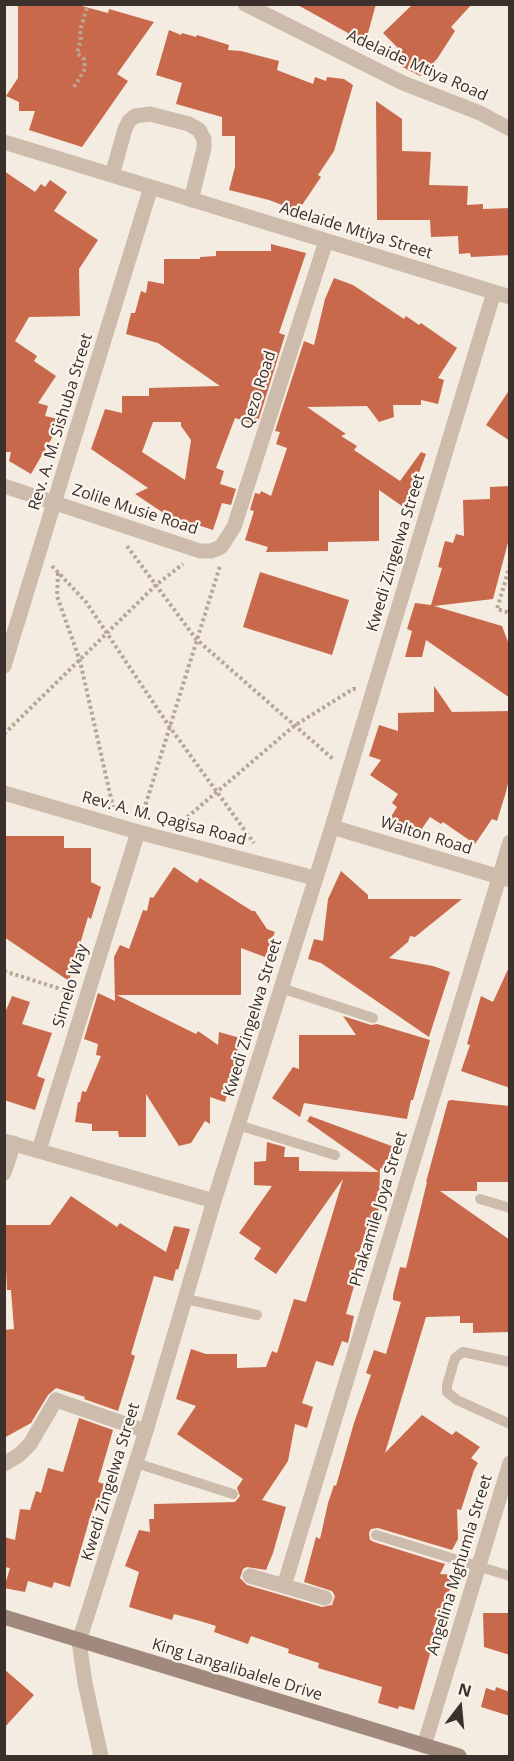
<!DOCTYPE html>
<style>
body{margin:0}
#map{position:relative;width:514px;height:1761px;overflow:hidden;background:#f4ebe1;font-family:"Open Sans",sans-serif}
canvas{display:block}
.frame{position:absolute;inset:0;border:6px solid #3b302b;pointer-events:none}
.north{position:absolute;left:430px;top:1677px;width:60px;height:60px;-webkit-text-stroke:4px #fbf5ee;paint-order:stroke;rotate:16deg;font-size:16px;font-weight:700;line-height:24px;text-align:center;color:#3b302b}
.north::after{content:'';display:block;margin:auto;width:21px;height:27px;background:#3b302b;clip-path:polygon(50% 0,100% 100%,50% 72%,0 100%)}
</style>
<div id="map">
<canvas width="514" height="1761"></canvas>
<div class="frame"></div>
<div class="north">N</div>
</div>
<script>
const ctx = document.querySelector('canvas').getContext('2d');
ctx.lineJoin = 'round';
function fill(path, color) { ctx.fillStyle = color; ctx.fill(path, 'evenodd'); }
const shape = rows => new Path2D(rows.map(r => 'M' + r).join(''));
function strokePath(path, color, width, dash) { ctx.strokeStyle = color; ctx.lineWidth = width; ctx.lineCap = dash ? 'butt' : 'round'; ctx.setLineDash(dash || []); ctx.stroke(path); }
function write(font, color, halo, rows, align = 'center') {
  ctx.font = font + ' "Open Sans",sans-serif'; ctx.lineWidth = 4.5; ctx.setLineDash([]); ctx.textBaseline = 'middle'; ctx.strokeStyle = halo; ctx.fillStyle = color; for (const [text, x, y, turn = 0] of rows) {
    ctx.save(); ctx.translate(x, y); ctx.rotate((+turn || 0) * Math.PI / 180); ctx.textAlign = isNaN(turn) ? turn : align; if (halo) ctx.strokeText(text, 0, 0); ctx.fillText(text, 0, 0); ctx.restore();
  }
}
fill(shape([
 [18,4,74,4,108,13,109,9,154,22,117,74,128,81,82,147,29,130,35,111,19,111,19,102,6,96,18,78],
 [296,4,376,4,365,44,346,39,348,33],
 [413,4,472,4,451,27,455,31,437,59,420,76,399,65,399,58,402,52,383,33],
 [169,30,181,35,182,33,196,37,197,35,229,45,228,50,241,51,279,61,277,70,313,84,315,77,326,81,327,77,344,79,353,85,334,151,318,175,321,177,298,211,269,200,229,190,235,167,235,136,222,136,222,117,176,104,182,83,156,75],
 [376,101,402,119,402,151,431,152,429,185,468,186,467,205,483,204,483,209,510,208,510,255,471,257,470,253,459,254,458,236,431,237,430,220,377,220],
 [4,171,35,192,41,184,45,187,50,180,67,192,54,211,98,240,79,269,80,316,29,317,15,341,37,356,34,361,56,376,38,403,48,406,45,416,58,419,53,436,31,474,9,461,11,452,4,452],
 [271,244,306,253,279,333,285,335,257,425,235,418,216,468,224,471,220,484,236,489,231,505,222,503,213,530,186,521,183,526,135,494,148,488,91,449,105,409,122,413,122,396,149,396,149,388,220,386,158,343,126,334,131,313,135,313,141,291,146,293,148,281,164,284,164,259,200,259,200,257,216,256,216,251,271,251],
 [153,422,181,422,181,426,191,440,185,480,142,452],
 [334,278,353,285,404,319,406,316,419,325,421,323,457,348,438,378,444,380,438,404,421,400,421,405,393,405,394,417,379,422,367,406,307,407,346,434,341,436,357,446,354,450,400,481,421,452,426,454,407,505,404,503,402,506,379,490,379,541,328,542,328,551,266,552,268,547,245,540,254,511,250,510,255,493,260,494,261,491,271,496,287,448,276,444,280,432,275,431,304,341,314,345,325,299],
 [510,389,510,441,486,425],
 [510,486,510,535,493,599,434,606,502,626,510,647,510,698,426,640,422,657,405,657,412,631,407,629,415,603,431,605,442,568,438,567,445,541,453,543,456,534,464,536,463,500,490,499,490,487],
 [260,572,349,600,332,655,243,627],
 [434,686,452,712,510,711,510,775,506,792,497,821,492,819,475,844,443,822,441,824,430,817,421,830,408,824,397,829,392,819,392,815,397,807,392,803,398,794,370,775,381,760,369,756,379,725,398,731,398,713,434,712],
 [4,836,64,836,64,848,91,848,91,882,101,887,91,919,88,917,69,981,4,937],
 [174,867,197,883,200,878,252,911,255,911,267,929,275,932,265,957,241,948,241,995,117,995,196,1034,198,1031,218,1045,219,1032,240,1038,233,1069,234,1070,225,1102,210,1097,210,1124,205,1121,191,1143,179,1146,146,1094,146,1137,119,1137,118,1131,92,1131,92,1124,75,1122,78,1102,80,1102,82,1091,86,1092,101,1056,96,1055,98,1044,84,1039,98,993,115,1001,114,957,120,945,129,949,143,910,147,911,150,897,153,898],
 [341,871,368,895,368,899,462,899,415,937,410,936,408,942,389,958,433,966,450,972,429,1037,321,963,308,959,314,939,323,941,328,899],
 [510,965,510,1088,461,1071,470,1045,467,1044,481,996,493,1002],
 [12,996,30,1002,22,1024,52,1033,37,1076,45,1079,35,1110,4,1100,4,1015],
 [343,1016,371,1025,377,1024,430,1040,413,1100,411,1100,407,1119,304,1103,300,1117,272,1098,293,1067,299,1069,299,1035,356,1035],
 [451,1100,510,1106,510,1182,477,1182,477,1191,440,1191,510,1240,510,1332,473,1333,473,1323,460,1323,460,1316,426,1317,385,1453,422,1415,452,1435,456,1431,480,1447,471,1458,478,1463,474,1470,461,1510,457,1509,458,1539,452,1550,378,1528,371,1529,369,1533,370,1540,374,1542,445,1564,440,1574,456,1575,432,1632,436,1633,414,1710,399,1706,398,1709,378,1703,382,1687,318,1668,319,1663,288,1653,289,1649,251,1636,248,1644,214,1632,216,1626,200,1621,174,1614,172,1620,129,1607,139,1572,125,1566,139,1530,150,1532,149,1519,154,1519,154,1504,235,1502,240,1496,237,1488,243,1479,177,1434,196,1406,176,1399,191,1349,206,1354,237,1354,237,1368,266,1367,272,1351,277,1353,294,1299,306,1302,343,1179,276,1274,254,1259,261,1248,239,1233,272,1186,254,1185,254,1162,266,1161,267,1142,285,1147,284,1157,299,1157,299,1171,379,1172,307,1121,310,1116,397,1148,387,1171,380,1168,379,1208,372,1230,367,1228,349,1284,354,1286,346,1314,354,1316,348,1343,342,1341,333,1366,316,1361,302,1403,313,1407,307,1428,295,1424,288,1461,262,1500,286,1507,273,1553,266,1570,247,1567,243,1569,240,1578,247,1585,281,1595,322,1607,332,1605,335,1596,332,1591,304,1582,316,1537,320,1539,328,1503,334,1485,336,1486,354,1423,371,1375,366,1373,374,1350,386,1354,401,1302,393,1300,393,1295,400,1267,406,1268,427,1182,426,1182,448,1101],
 [71,1196,117,1227,120,1223,166,1252,174,1226,190,1229,178,1270,176,1269,173,1281,154,1276,131,1354,135,1356,118,1411,84,1399,85,1397,56,1388,48,1395,31,1423,4,1438,4,1330,14,1329,11,1290,7,1290,4,1225,50,1225],
 [79,1418,113,1430,98,1482,104,1484,97,1509,93,1508,89,1521,70,1587,54,1582,52,1588,28,1581,25,1592,4,1588,10,1568,4,1567,4,1537,15,1540,20,1509,30,1510,36,1491,41,1493,48,1468,63,1472],
 [483,1613,510,1613,510,1655,484,1647],
 [4,1669,34,1695,4,1728],
 [496,1687,510,1692,510,1716,481,1707,486,1688,495,1691]
]), '#c8694b');
strokePath(shape([
 [74,87,85,69,84,59,77,53,81,40,80,31,88,4],
 [127,546,196,639,333,759],
 [510,565,497,609,510,613],
 [52,566,86,602,169,726,254,843],
 [58,573,57,596,80,661,113,807],
 [4,734,156,585,183,564],
 [142,816,220,566],
 [178,825,294,726,353,689,357,689],
 [4,971,70,992]
]), '#b9a596', 4, [3, 3]);
strokePath(shape([
 [281,988,373,1018],
 [238,1125,335,1155],
 [480,1199,510,1208],
 [186,1299,257,1315],
 [510,1362,463,1352,455,1358,447,1385,447,1392,457,1400,510,1424],
 [136,1463,233,1494],
 [376,1535,510,1576]
]), '#cdbbac', 10);
strokePath(shape([
 [245,4,403,83,480,113,510,129],
 [4,142,510,297],
 [112,175,125,129,129,121,135,116,150,114,189,124,199,130,204,139,204,148,191,200],
 [4,486,200,551,211,551,221,547,234,527,326,241],
 [4,666,151,187],
 [4,793,138,832,315,878],
 [332,827,510,880],
 [4,1141,214,1201],
 [39,1150,138,832],
 [4,1173,14,1143],
 [4,1464,19,1455,30,1444,56,1400,146,1431],
 [250,1576,325,1598],
 [284,1586,510,842],
 [424,1746,510,1463],
 [101,1756,85,1683,79,1641,146,1431,214,1201,332,827,494,292]
]), '#cdbbac', 15);
strokePath(shape([
 [4,1617,459,1756]
]), '#a18a7d', 15);
write('16px', '#3b302b', '#fbf5ee', [
 ["Adelaide Mtiya Road",417,66,24],
 ["Adelaide Mtiya Street",356,231,17],
 ["Qezo Road",259,390,-72],
 ["Rev. A. M. Sishuba Street",61,422,-73],
 ["Zolile Musie Road",135,510,18],
 ["Kwedi Zingelwa Street",396,553,-73],
 ["Rev. A. M. Qagisa Road",164,819,15],
 ["Walton Road",426,836,17],
 ["Simelo Way",71,986,-73],
 ["Kwedi Zingelwa Street",253,1018,-73],
 ["Phakamile Joya Street",379,1209,-73],
 ["Kwedi Zingelwa Street",111,1482,-73],
 ["Angelina Mghumla Street",460,1565,-73],
 ["King Langalibalele Drive",237,1670,17]
]);
</script>
